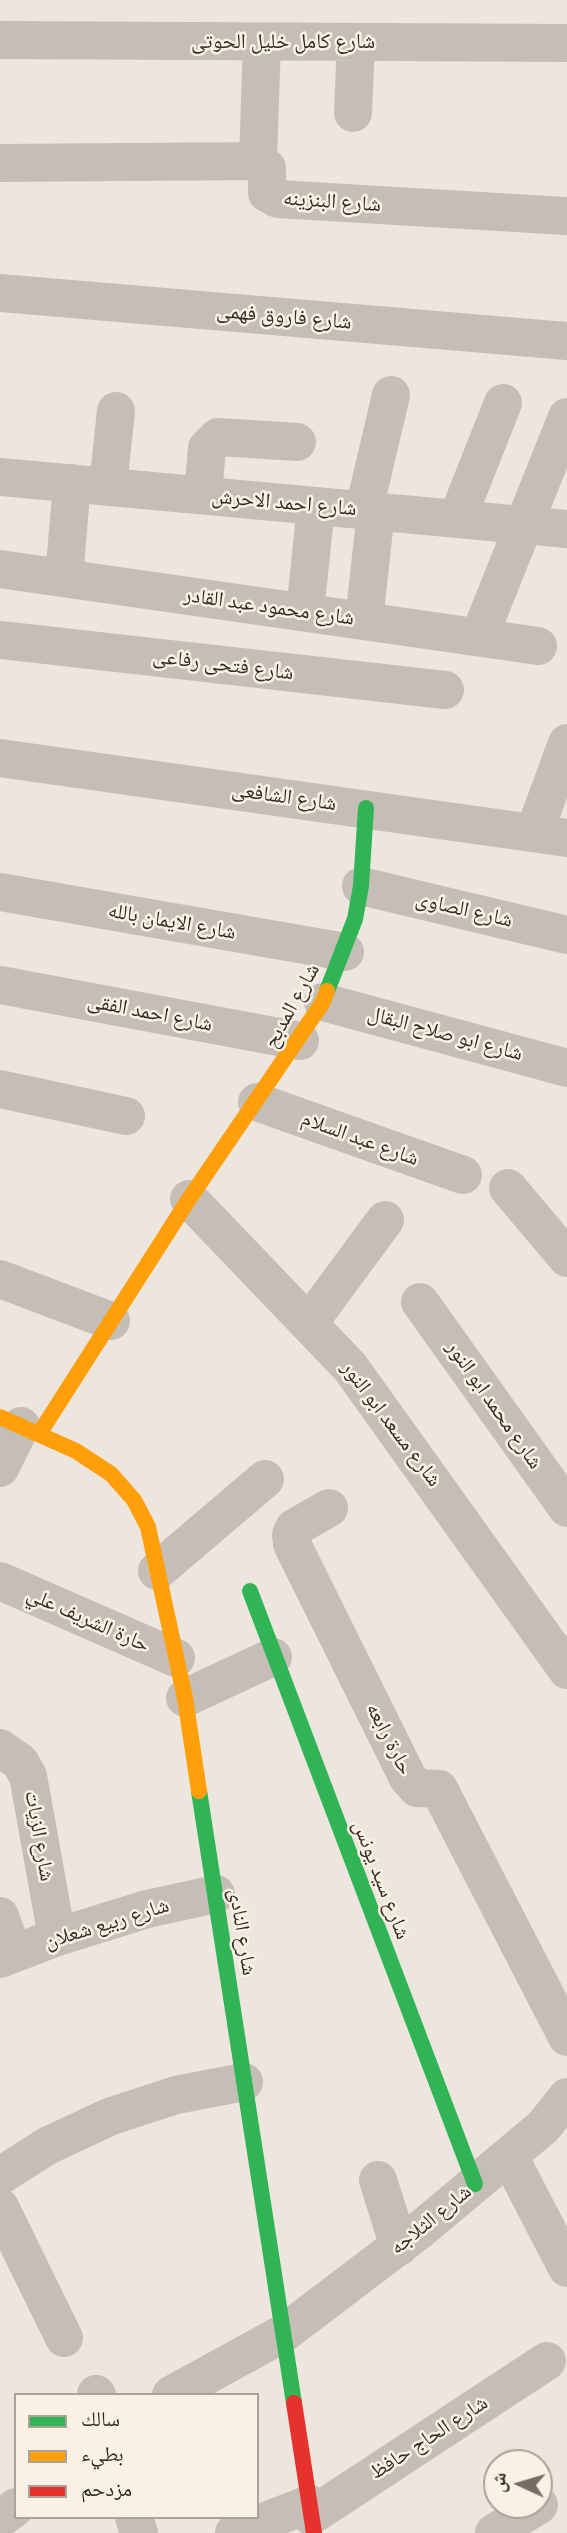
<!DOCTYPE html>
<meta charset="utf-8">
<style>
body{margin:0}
#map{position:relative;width:567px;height:2533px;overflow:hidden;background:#ece6de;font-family:"Fira Sans Condensed","Noto Naskh Arabic",sans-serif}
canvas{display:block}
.legend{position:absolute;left:14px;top:2393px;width:245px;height:126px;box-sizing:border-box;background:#faf1e4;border:2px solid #aba298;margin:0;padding:9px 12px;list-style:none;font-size:21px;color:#352b26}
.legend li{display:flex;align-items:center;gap:14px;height:35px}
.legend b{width:35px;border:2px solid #aba298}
.north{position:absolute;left:483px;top:2449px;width:70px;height:70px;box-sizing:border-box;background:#faf1e4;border:2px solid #aba298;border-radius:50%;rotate:274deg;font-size:19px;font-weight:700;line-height:28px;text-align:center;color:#352b26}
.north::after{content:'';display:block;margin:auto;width:24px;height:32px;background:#756c66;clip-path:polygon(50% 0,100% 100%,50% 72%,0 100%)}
</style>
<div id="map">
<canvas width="567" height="2533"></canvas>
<ul class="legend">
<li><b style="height:9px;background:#30b455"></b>سالك</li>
<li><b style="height:9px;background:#ff9f0a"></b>بطيء</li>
<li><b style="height:9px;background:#e5322d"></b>مزدحم</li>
</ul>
<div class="north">ش</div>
</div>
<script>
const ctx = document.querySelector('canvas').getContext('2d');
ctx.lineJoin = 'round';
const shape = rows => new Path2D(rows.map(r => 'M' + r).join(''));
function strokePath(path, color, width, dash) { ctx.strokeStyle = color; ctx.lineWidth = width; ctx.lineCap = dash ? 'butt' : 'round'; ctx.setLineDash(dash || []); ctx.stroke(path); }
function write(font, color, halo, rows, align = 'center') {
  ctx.font = font + ' "Fira Sans Condensed","Noto Naskh Arabic",sans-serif'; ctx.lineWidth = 5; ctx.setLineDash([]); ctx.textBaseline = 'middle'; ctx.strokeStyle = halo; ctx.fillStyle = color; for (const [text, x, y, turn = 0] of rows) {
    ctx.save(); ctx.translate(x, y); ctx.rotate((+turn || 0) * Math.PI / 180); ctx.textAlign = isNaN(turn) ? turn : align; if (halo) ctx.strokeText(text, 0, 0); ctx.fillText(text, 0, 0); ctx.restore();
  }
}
strokePath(shape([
 [0,40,567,43],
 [353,113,356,42],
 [258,161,262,42],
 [0,163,258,161,267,168,267,193,278,199,567,216],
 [0,293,567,341],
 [0,477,567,529],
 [108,486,116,411],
 [203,495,207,448,218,437,297,442],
 [364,510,391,395],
 [457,519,503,403],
 [0,569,538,646],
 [64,578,72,483],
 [305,612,316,506],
 [364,621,376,511],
 [479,637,567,417],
 [0,640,445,690],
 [0,758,567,838],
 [534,833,567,743],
 [361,886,567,935],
 [0,892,345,952],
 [0,985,300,1041],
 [323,1002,567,1068],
 [0,1089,126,1116],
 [257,1102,463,1175],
 [508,1188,567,1258],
 [189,1199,350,1367,567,1670],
 [0,1279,111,1321],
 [420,1302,567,1508],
 [309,1323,385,1220],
 [0,1468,21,1426],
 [329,1508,294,1528,291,1535,292,1544,408,1778,417,1788,439,1789,567,2037],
 [157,1571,265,1479],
 [0,1581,176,1658],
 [185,1698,273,1657],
 [0,1748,20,1762,28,1776,57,1937],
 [0,1916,13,1953],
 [0,1959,57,1937,147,1909,216,1894],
 [509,2156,567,2268],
 [0,2176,47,2146,109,2117,176,2095,244,2082],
 [378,2180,399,2247],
 [0,2207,64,2338],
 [96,2394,97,2395],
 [171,2395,284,2333,421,2229,543,2127,567,2097],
 [311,2516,547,2361],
 [134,2517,139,2533],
 [0,2519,16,2507],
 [234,2533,310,2504],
 [494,2533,539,2505]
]), '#c4beb7', 38);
strokePath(shape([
 [327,991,355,919,361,886,366,808],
 [250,1591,475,2184],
 [199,1791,294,2403]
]), '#30b455', 16);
strokePath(shape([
 [0,1417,76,1451,111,1474,134,1500,148,1527,185,1698,199,1791],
 [39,1434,189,1199,323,1002,327,991]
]), '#ff9f0a', 16);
strokePath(shape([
 [294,2403,314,2533]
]), '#e5322d', 16);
write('21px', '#352b26', '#faf1e4', [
 ["شارع كامل خليل الحوتى",283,42],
 ["شارع البنزينه",332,202,4],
 ["شارع فاروق فهمى",284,317,5],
 ["شارع احمد الاحرش",284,503,5],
 ["شارع محمود عبد القادر",269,607,8],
 ["شارع فتحى رفاعى",223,665,7],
 ["شارع الشافعى",284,797,8],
 ["شارع الصاوى",464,910,13],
 ["شارع الايمان بالله",172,922,10],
 ["شارع المدبح",292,1006,-61],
 ["شارع احمد الفقى",150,1013,11],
 ["شارع ابو صلاح البقال",445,1034,15],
 ["شارع عبد السلام",360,1139,20],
 ["شارع محمد ابو النور",494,1405,55],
 ["شارع مسعد ابو النور",391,1424,53],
 ["حارة الشريف علي",88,1620,24],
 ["حارة رابعه",389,1739,63],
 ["شارع الزيات",39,1836,80],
 ["شارع سيد يونس",381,1880,69],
 ["شارع ربيع شعلان",107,1924,-17],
 ["شارع النادى",242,1932,81],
 ["شارع الثلاجه",431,2220,-39],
 ["شارع الحاج حافظ",429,2438,-33]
]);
</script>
